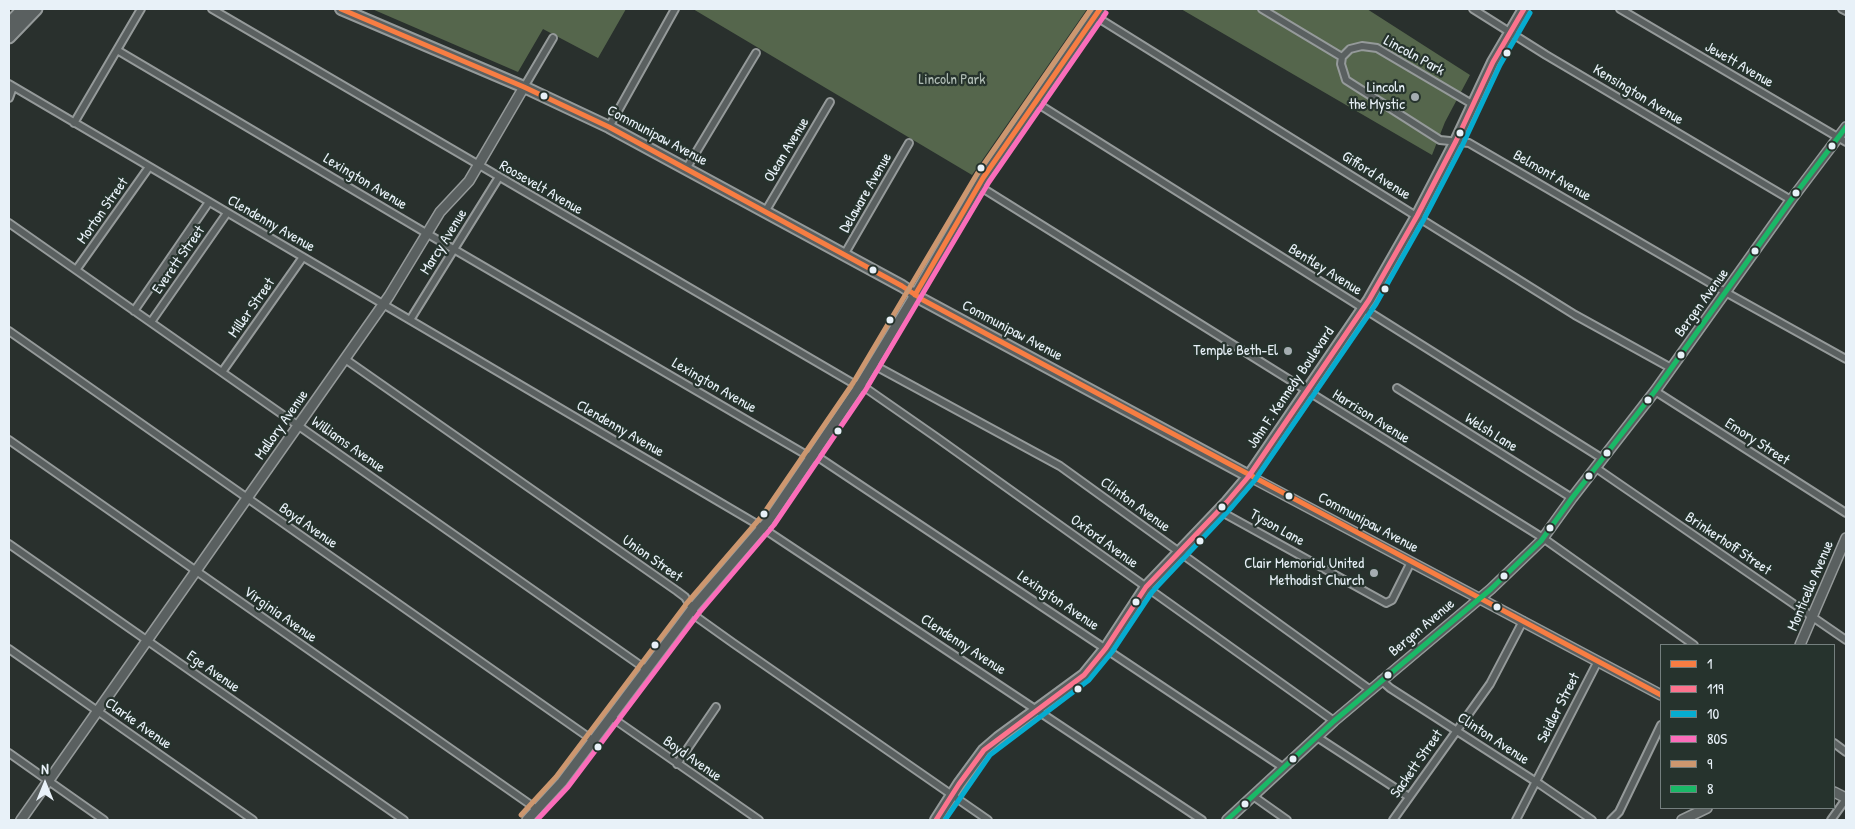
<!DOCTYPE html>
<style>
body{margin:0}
#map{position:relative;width:1855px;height:829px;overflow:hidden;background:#29302d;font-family:"Patrick Hand",sans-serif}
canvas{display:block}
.frame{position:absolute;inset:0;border:10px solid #e8f1f8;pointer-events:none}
.legend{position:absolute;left:1660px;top:644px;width:175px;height:165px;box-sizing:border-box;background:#26332d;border:1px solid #747f7e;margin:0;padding:6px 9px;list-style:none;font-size:15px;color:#e8f1f8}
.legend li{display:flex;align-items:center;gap:10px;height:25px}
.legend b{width:25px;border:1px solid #747f7e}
.north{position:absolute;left:20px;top:759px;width:50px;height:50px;-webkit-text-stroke:4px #26332d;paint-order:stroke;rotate:0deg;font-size:14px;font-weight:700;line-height:20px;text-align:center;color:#e8f1f8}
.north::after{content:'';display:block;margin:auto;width:18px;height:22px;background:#e8f1f8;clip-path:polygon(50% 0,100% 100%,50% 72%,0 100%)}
</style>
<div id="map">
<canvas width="1855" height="829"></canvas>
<div class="frame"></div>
<ul class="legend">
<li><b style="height:6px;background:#f77d43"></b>1</li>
<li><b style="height:6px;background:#fc738d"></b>119</li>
<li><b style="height:6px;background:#06acd0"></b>10</li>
<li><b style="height:6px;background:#fb6dba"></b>80S</li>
<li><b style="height:6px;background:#cd976f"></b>9</li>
<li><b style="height:6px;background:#1ab867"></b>8</li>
</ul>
<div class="north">N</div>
</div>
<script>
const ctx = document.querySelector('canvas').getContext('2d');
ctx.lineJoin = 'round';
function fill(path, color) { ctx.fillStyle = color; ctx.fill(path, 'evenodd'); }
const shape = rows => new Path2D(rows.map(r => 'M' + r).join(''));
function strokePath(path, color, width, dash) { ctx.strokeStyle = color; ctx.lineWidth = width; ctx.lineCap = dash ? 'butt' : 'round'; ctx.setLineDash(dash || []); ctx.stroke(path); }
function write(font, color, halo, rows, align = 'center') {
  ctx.font = font + ' "Patrick Hand",sans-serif'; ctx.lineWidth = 4.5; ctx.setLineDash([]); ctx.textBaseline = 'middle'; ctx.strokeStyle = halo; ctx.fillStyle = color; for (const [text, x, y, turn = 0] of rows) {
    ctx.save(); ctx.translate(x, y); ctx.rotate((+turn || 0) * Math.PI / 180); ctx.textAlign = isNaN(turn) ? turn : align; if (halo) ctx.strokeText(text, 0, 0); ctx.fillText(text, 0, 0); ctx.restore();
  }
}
fill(shape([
 [372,9,626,9,598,58,543,29,518,72],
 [693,9,1087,9,972,175],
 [1181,9,1367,9,1470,75,1445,122,1432,155]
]), '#55664c');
const street = shape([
 [212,9,849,381,859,387,867,389,936,437,1334,721],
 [1262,9,1342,57],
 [1473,9,1546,55,1791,200],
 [1620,9,1846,142],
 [1842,9,1846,11],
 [1095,16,1575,315,1671,368],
 [117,50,426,233,810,457,821,459,1284,768],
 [1342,57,1341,64,1346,80,1440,140,1469,143,1727,293,1846,359],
 [1342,57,1350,49,1362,46,1377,48,1472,104],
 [9,84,755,523,1202,820],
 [524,87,553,38],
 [9,98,13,87],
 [1035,102,1603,459],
 [74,123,141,9],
 [609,127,675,9],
 [686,169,756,53],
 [979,186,1543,538,1694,645],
 [765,212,830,102],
 [9,223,647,670],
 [844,255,909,143],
 [76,270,149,167],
 [134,311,209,202],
 [410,320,499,177],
 [151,322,227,213],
 [9,331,594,741],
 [345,359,677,591,685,597,698,618,733,643,988,820],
 [872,364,1060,466,1369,689],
 [222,372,303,257],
 [1397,388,1572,498],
 [1655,391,1846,513],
 [9,440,538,810],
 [1596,468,1846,640],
 [1218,510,1386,603,1392,600,1411,562],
 [9,544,404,820],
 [9,649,253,820],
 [1381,680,1390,688,1541,785,1592,820],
 [611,717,759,820],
 [1317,737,1409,797],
 [1834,743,1846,752],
 [9,753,104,820],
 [677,764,716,707],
 [1253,796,1287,820],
 [1393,820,1490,684,1523,621],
 [1516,820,1598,661],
 [1611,820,1619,812,1661,725],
 [1831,820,1846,799]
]);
const secondary = shape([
 [1249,476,1661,695],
 [1800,645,1846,538],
 [1834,792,1846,798],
 [21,820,389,296,440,212,469,181,524,87],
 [527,820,562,782,693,608,768,521,859,387,915,295,983,178,1100,9],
 [1227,820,1334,721,1491,589,1541,541,1572,498,1655,391,1791,200,1846,127],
 [1682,820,1707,808]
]);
const primary = shape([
 [341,9,524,87,609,127,902,286,923,300,1249,476],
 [936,820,959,784,984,750,998,738,1084,675,1106,648,1146,587,1227,502,1249,476,1369,300,1417,216,1456,141,1493,62,1524,9]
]);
const highway = shape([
 [9,24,23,9],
 [9,37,36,9]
]);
strokePath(street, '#959a9a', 10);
strokePath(secondary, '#959a9a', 12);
strokePath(primary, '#959a9a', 14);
strokePath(highway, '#959a9a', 15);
strokePath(street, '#5a6060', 6);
strokePath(secondary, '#5a6060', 9);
strokePath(primary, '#5a6060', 10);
strokePath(highway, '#5a6060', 11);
strokePath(shape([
 [341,9,524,87,609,127,902,286,923,300,1661,695],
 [915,295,983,178,1100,9]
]), '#f77d43', 5);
strokePath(shape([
 [936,820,959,784,984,750,1084,675,1106,648,1146,587,1227,502,1249,476,1369,300,1417,216,1456,141,1493,62,1524,9]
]), '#fc738d', 5);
strokePath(shape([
 [945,820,990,755,1089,680,1112,652,1152,592,1232,507,1255,480,1376,304,1424,219,1463,144,1500,65,1530,13]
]), '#06acd0', 5);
strokePath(shape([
 [537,820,568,787,699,613,774,525,865,391,989,182,1106,13]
]), '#fb6dba', 5);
strokePath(shape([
 [521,815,556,777,687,603,762,516,853,383,977,174,1091,9]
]), '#cd976f', 5);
strokePath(shape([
 [1227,820,1334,721,1491,589,1541,541,1572,498,1655,391,1791,200,1846,127]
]), '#1ab867', 5);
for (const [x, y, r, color] of [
 [1507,53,4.5,"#e8f1f8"],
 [544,96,4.5,"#e8f1f8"],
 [1415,97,5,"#a5adb1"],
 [1460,133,4.5,"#e8f1f8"],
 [1832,146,4.5,"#e8f1f8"],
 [981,168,4.5,"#e8f1f8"],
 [1796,193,4.5,"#e8f1f8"],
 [1755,251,4.5,"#e8f1f8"],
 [873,270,4.5,"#e8f1f8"],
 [1385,289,4.5,"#e8f1f8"],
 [890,320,4.5,"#e8f1f8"],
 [1288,351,5,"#a5adb1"],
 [1681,355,4.5,"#e8f1f8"],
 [1648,400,4.5,"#e8f1f8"],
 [838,431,4.5,"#e8f1f8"],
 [1607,453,4.5,"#e8f1f8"],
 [1589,476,4.5,"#e8f1f8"],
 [1289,496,4.5,"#e8f1f8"],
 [1222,507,4.5,"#e8f1f8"],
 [764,514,4.5,"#e8f1f8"],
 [1550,528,4.5,"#e8f1f8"],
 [1200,541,4.5,"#e8f1f8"],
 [1374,573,5,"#a5adb1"],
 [1504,576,4.5,"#e8f1f8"],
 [1136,602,4.5,"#e8f1f8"],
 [1497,607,4.5,"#e8f1f8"],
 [655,645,4.5,"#e8f1f8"],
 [1388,675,4.5,"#e8f1f8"],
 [1078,689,4.5,"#e8f1f8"],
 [598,747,4.5,"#e8f1f8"],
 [1293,759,4.5,"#e8f1f8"],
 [1245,804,4.5,"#e8f1f8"]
]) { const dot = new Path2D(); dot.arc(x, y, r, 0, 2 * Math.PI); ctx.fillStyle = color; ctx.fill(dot); strokePath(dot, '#26332d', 2); }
write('15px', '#e8f1f8', '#26332d', [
 ["Lincoln Park",1414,56,29],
 ["Jewett Avenue",1739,65,30],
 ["Kensington Avenue",1638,95,31],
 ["Communipaw Avenue",657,136,28],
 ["Olean Avenue",787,150,-59],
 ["Gifford Avenue",1376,176,32],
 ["Belmont Avenue",1552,176,30],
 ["Lexington Avenue",365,182,31],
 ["Roosevelt Avenue",541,188,30],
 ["Delaware Avenue",866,193,-60],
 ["Morton Street",103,211,-55],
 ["Clendenny Avenue",271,224,30],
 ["Marcy Avenue",444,242,-58],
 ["Everett Street",179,260,-55],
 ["Bentley Avenue",1325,270,32],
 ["Bergen Avenue",1702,303,-54],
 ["Miller Street",252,308,-55],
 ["Communipaw Avenue",1012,331,28],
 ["Lexington Avenue",714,386,30],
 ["John F. Kennedy Boulevard",1291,388,-56],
 ["Harrison Avenue",1371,417,32],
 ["Mallory Avenue",282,425,-55],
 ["Clendenny Avenue",620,429,30],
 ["Welsh Lane",1491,433,32],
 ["Emory Street",1757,442,33],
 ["Williams Avenue",348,445,35],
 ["Clinton Avenue",1135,505,36],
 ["Communipaw Avenue",1368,523,28],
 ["Boyd Avenue",308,526,35],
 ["Tyson Lane",1277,528,29],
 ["Oxford Avenue",1104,542,36],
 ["Brinkerhoff Street",1728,544,34],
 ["Union Street",652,559,35],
 ["Monticello Avenue",1811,586,-67],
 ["Lexington Avenue",1058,601,34],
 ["Virginia Avenue",280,615,35],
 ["Bergen Avenue",1422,628,-40],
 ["Clendenny Avenue",963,645,33],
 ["Ege Avenue",213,672,35],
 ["Seidler Street",1559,708,-63],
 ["Clarke Avenue",138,724,35],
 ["Clinton Avenue",1493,739,33],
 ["Boyd Avenue",692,759,35],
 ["Sackett Street",1417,764,-55]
]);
write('15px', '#b0bdb5', '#26332d', [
 ["Lincoln Park",952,80]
]);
write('15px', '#e8f1f8', '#26332d', [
 ["Lincoln",1405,88],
 ["the Mystic",1405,105],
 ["Temple Beth-El",1278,351],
 ["Clair Memorial United",1364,564],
 ["Methodist Church",1364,581]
], 'right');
</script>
